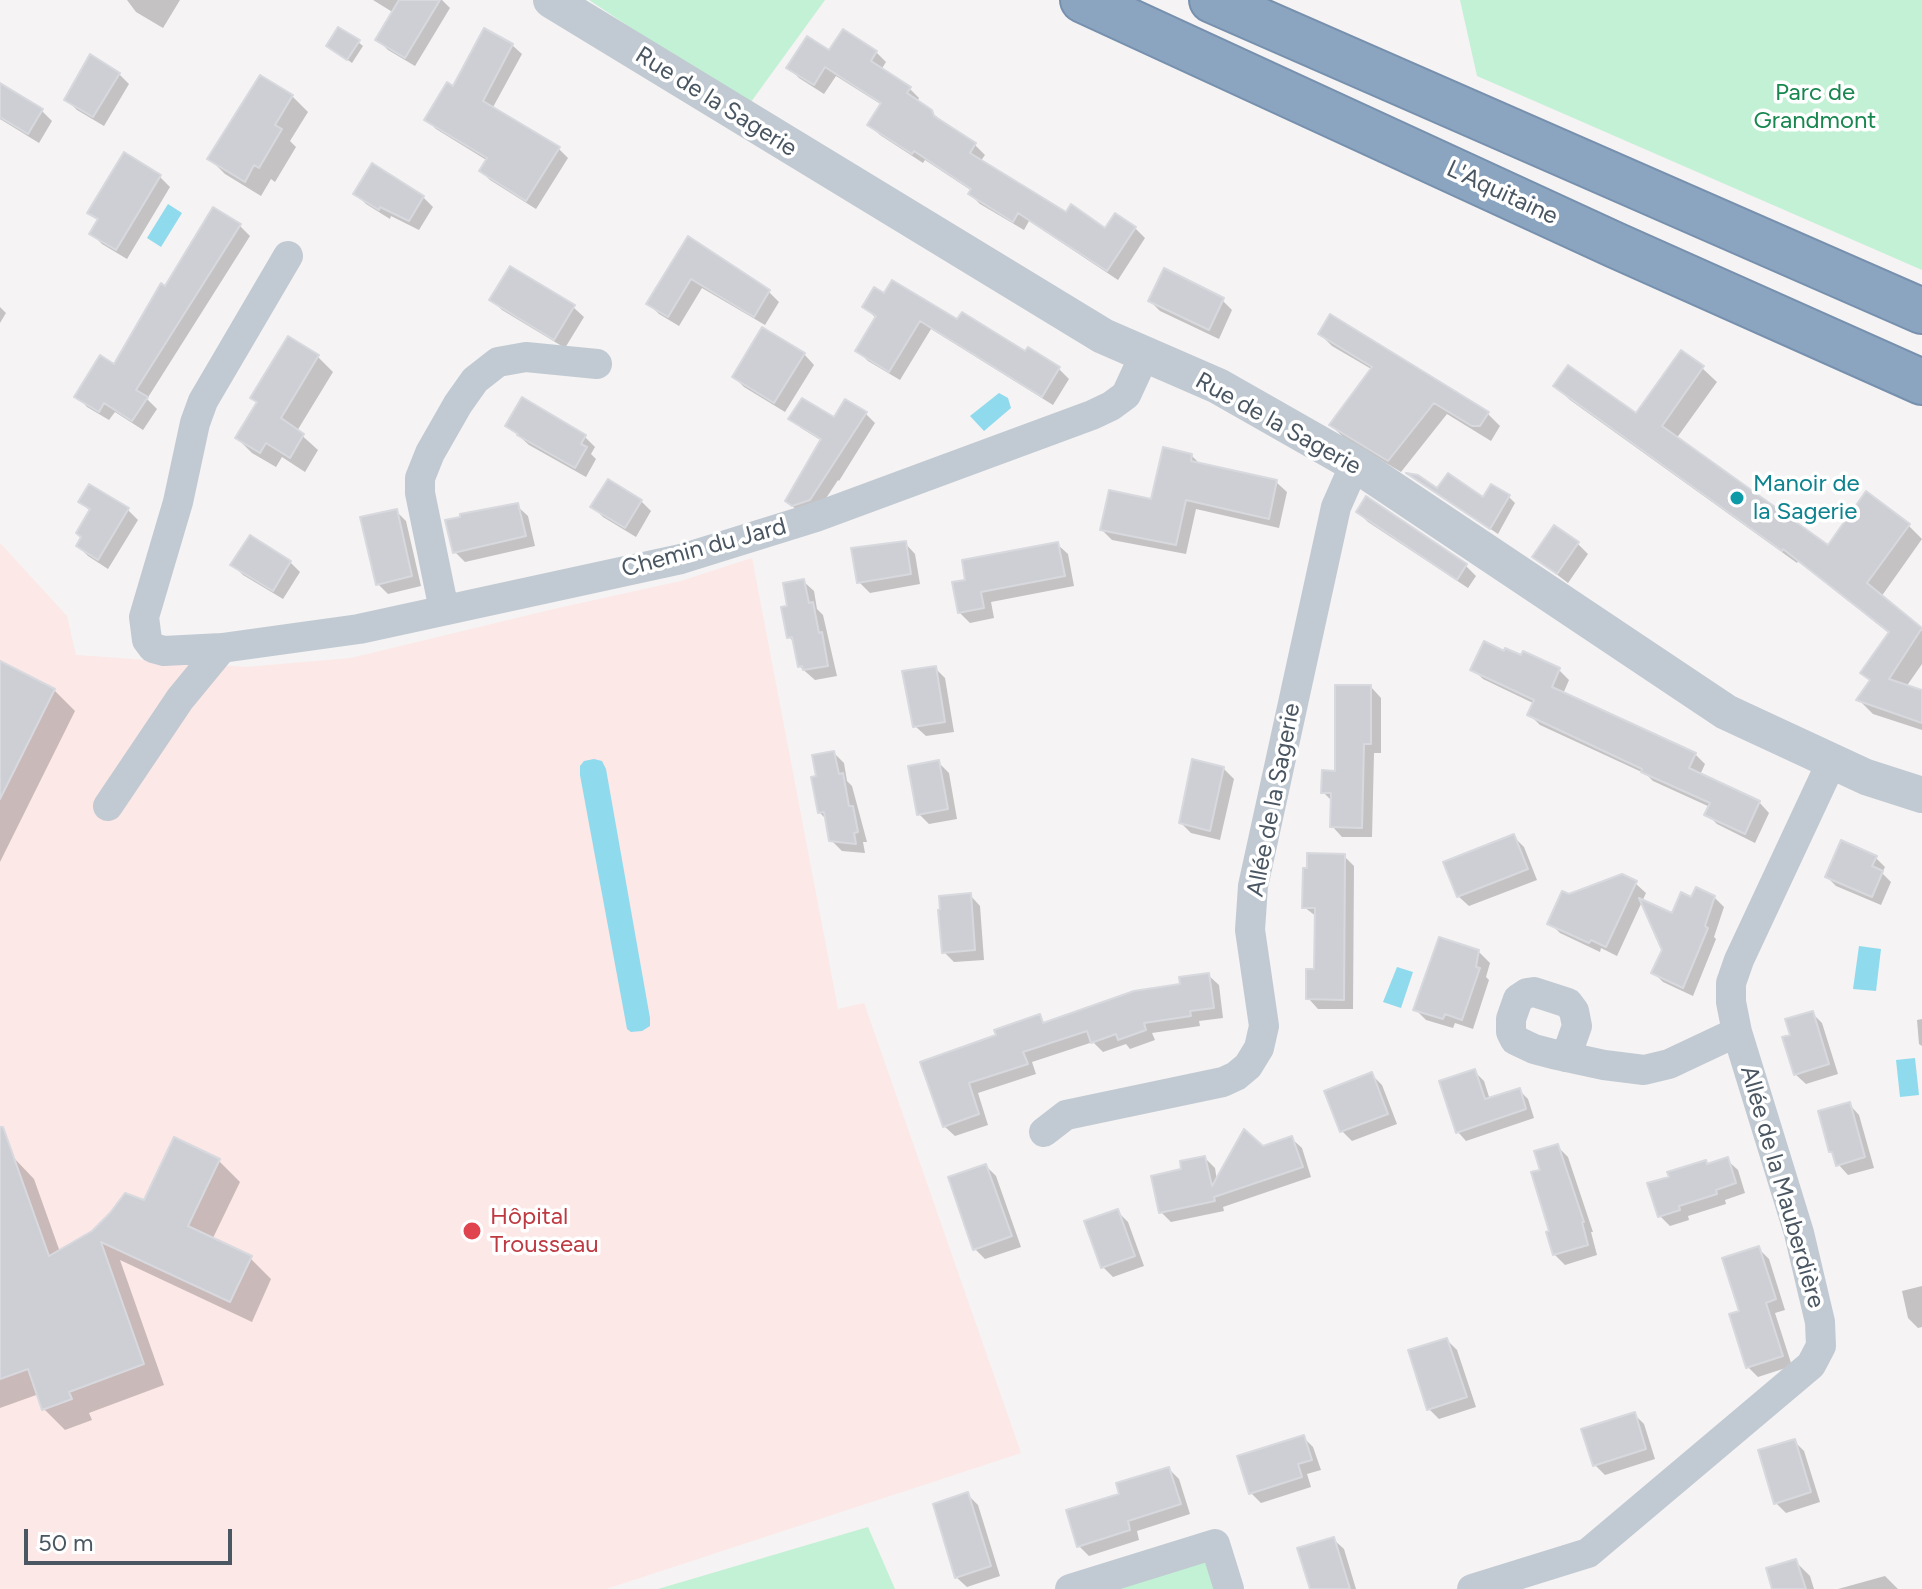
<!DOCTYPE html>
<meta charset="utf-8">
<style>
body{margin:0}
#map{position:relative;width:1922px;height:1589px;overflow:hidden;background:#f5f3f3;font-family:Figtree,sans-serif}
canvas{display:block}
.scale{position:absolute;left:24px;top:1529px;width:208px;height:36px;box-sizing:border-box;border:4px solid #4a5661;border-top:0;padding-left:10px;font-size:24px;line-height:28px;white-space:nowrap;color:#4a5661;-webkit-text-stroke:6px #fff;paint-order:stroke}
</style>
<div id="map">
<canvas width="1922" height="1589"></canvas>
<div class="scale">50 m</div>
</div>
<script>
const ctx = document.querySelector('canvas').getContext('2d');
ctx.lineJoin = 'round';
function fill(path, color) { ctx.fillStyle = color; ctx.fill(path, 'evenodd'); }
const shape = rows => new Path2D(rows.map(r => 'M' + r).join(''));
function strokePath(path, color, width, dash) { ctx.strokeStyle = color; ctx.lineWidth = width; ctx.lineCap = dash ? 'butt' : 'round'; ctx.setLineDash(dash || []); ctx.stroke(path); }
function write(font, color, halo, rows, align = 'center') {
  ctx.font = font + ' Figtree,sans-serif'; ctx.lineWidth = 7; ctx.setLineDash([]); ctx.textBaseline = 'middle'; ctx.strokeStyle = halo; ctx.fillStyle = color; for (const [text, x, y, turn = 0] of rows) {
    ctx.save(); ctx.translate(x, y); ctx.rotate((+turn || 0) * Math.PI / 180); ctx.textAlign = isNaN(turn) ? turn : align; if (halo) ctx.strokeText(text, 0, 0); ctx.fillText(text, 0, 0); ctx.restore();
  }
}
fill(shape([
 [0,543,67,616,76,655,246,667,351,658,554,609,681,581,752,558,838,1009,864,1003,1021,1453,606,1589,0,1589]
]), '#fce8e6');
fill(shape([
 [589,0,825,0,748,106],
 [1460,0,1922,0,1922,270,1477,76],
 [868,1527,895,1589,658,1589],
 [1205,1558,1214,1589,1109,1589]
]), '#c3f1d5');
fill(shape([
 [168,204,182,213,161,247,147,238],
 [999,393,1008,398,1011,408,984,431,970,416],
 [594,759,602,761,606,769,650,1018,650,1026,642,1031,631,1032,627,1029,580,775,580,766,584,761],
 [1859,946,1881,949,1876,991,1853,989],
 [1397,967,1413,972,1401,1008,1383,1002],
 [1915,1058,1919,1095,1900,1097,1896,1060]
]), '#90daee');
fill(shape([
 [127,0,180,0,163,28,136,12],
 [373,0,442,0,450,8,415,66,388,50,377,39,394,13],
 [358,42,363,46,352,63,328,46],
 [512,45,522,54,492,109,559,149,568,158,536,209,490,180,481,171,488,161,436,129,427,120,454,89],
 [876,52,886,62,881,70,909,88,919,98,917,102,975,145,985,155,980,162,1067,214,1106,230,1116,216,1135,228,1145,238,1118,280,1029,221,1024,230,980,204,970,194,972,191,925,160,923,163,880,135,870,125,882,105,836,76,824,94,799,78,789,68,830,53],
 [119,74,129,84,104,126,77,110,67,100],
 [0,87,42,111,52,121,39,143,0,119],
 [292,96,308,112,290,141,296,147,275,182,271,179,261,196,225,174,210,159],
 [160,177,170,187,127,259,102,244,92,234,99,222,90,212],
 [356,194,423,197,433,207,419,230,391,216,390,219,366,204],
 [240,226,250,236,147,399,157,409,143,430,115,412,109,420,87,407,77,396,114,367,166,288],
 [689,239,769,292,779,302,765,325,702,288,679,326,659,314,649,304],
 [491,299,573,307,584,317,565,348,502,310],
 [1222,300,1232,310,1219,339,1160,311,1150,301],
 [0,307,6,313,0,323],
 [864,307,958,322,1059,369,1069,379,1053,405,931,329,900,380,868,361,858,351,877,319],
 [1320,334,1488,414,1500,426,1491,441,1447,414,1401,472,1343,437,1331,425,1373,370,1332,346],
 [804,354,814,365,785,412,744,387,734,377],
 [318,357,333,372,297,431,318,450,305,472,282,457,276,467,252,453,237,438,258,403,253,398],
 [1702,368,1717,382,1676,439,1829,548,1908,525,1922,539,1881,597,1922,631,1922,664,1906,687,1922,693,1922,730,1873,714,1859,700,1871,682,1863,673,1890,634,1798,561,1797,563,1570,400,1556,386,1636,416],
 [865,413,875,423,839,481,838,480,819,509,797,511,788,501,822,441,801,428,791,419,834,420],
 [507,425,585,437,595,447,591,454,596,459,586,477,529,445],
 [1192,456,1202,466,1276,482,1287,492,1279,528,1196,509,1186,554,1112,540,1102,530,1152,502],
 [1412,476,1438,490,1484,500,1508,496,1515,503,1498,534],
 [90,487,128,510,138,520,108,569,88,556,78,546,91,512,81,502],
 [1366,499,1466,566,1476,576,1468,588,1368,522,1358,512],
 [641,501,651,511,636,537,603,517,593,507],
 [517,506,528,516,535,546,465,562,455,552],
 [396,511,406,521,421,586,388,594,378,584],
 [905,543,915,554,920,584,870,593,859,582],
 [1057,544,1068,554,1074,586,991,602,994,618,970,623,959,612,968,582],
 [1578,544,1588,554,1568,583,1534,557],
 [290,562,300,572,283,599,243,575,233,565],
 [803,581,814,591,817,609,823,615,837,676,815,680,799,666,795,643,789,637,790,607],
 [1505,654,1559,670,1569,680,1563,694,1695,754,1705,764,1700,775,1759,802,1769,813,1755,843,1717,824,1707,814,1710,807,1653,781,1646,774,1540,725,1530,715,1535,704,1483,679,1473,669],
 [0,663,54,690,75,711,0,862],
 [935,668,945,678,954,732,926,736,915,726],
 [1371,687,1381,698,1381,753,1374,753,1372,837,1342,837,1332,826,1333,802,1323,792,1337,773],
 [834,753,844,763,847,781,852,786,867,842,863,842,865,853,842,851,831,840,827,820,819,812,818,778],
 [938,762,949,773,957,819,929,824,919,814],
 [1224,769,1234,779,1220,840,1191,833,1181,823],
 [1514,837,1524,847,1537,880,1469,906,1458,896],
 [1344,856,1354,866,1353,1009,1318,1009,1308,998,1316,971,1317,917,1304,907],
 [1876,858,1885,867,1882,873,1891,882,1881,905,1836,886,1827,877],
 [1635,883,1646,893,1617,956,1601,948,1600,952,1560,933,1550,923,1569,897],
 [970,895,980,906,984,960,954,962,944,952],
 [1714,897,1724,907,1714,937,1716,939,1693,996,1663,982,1654,973,1664,950,1673,915,1692,900],
 [1440,939,1480,953,1490,963,1486,977,1489,980,1473,1029,1455,1023,1453,1028,1426,1020,1416,1010],
 [1208,975,1219,985,1223,1018,1199,1021,1200,1026,1152,1033,1155,1040,1130,1049,1126,1044,1103,1052,1093,1042,1032,1062,1036,1074,978,1093,988,1125,955,1136,944,1126,923,1063,998,1036,1039,1017,1046,1024,1182,986],
 [1812,1013,1822,1023,1838,1074,1806,1084,1795,1074],
 [1922,1019,1922,1046,1919,1044,1917,1020],
 [1475,1072,1484,1081,1490,1100,1519,1090,1528,1099,1534,1118,1466,1141,1458,1132],
 [1372,1075,1382,1085,1397,1124,1352,1141,1342,1131],
 [1849,1104,1859,1115,1874,1168,1848,1175,1838,1164,1831,1151],
 [1292,1139,1302,1148,1311,1177,1223,1207,1224,1211,1171,1222,1161,1212,1184,1171,1205,1158,1215,1168,1217,1181,1262,1149],
 [1557,1146,1568,1157,1593,1232,1591,1232,1597,1255,1565,1265,1554,1254,1542,1171],
 [13,1157,34,1179,60,1252,219,1161,240,1182,212,1240,250,1258,271,1279,252,1322,120,1260,164,1385,89,1413,92,1420,65,1430,44,1409,39,1394,0,1408,0,1160],
 [1727,1160,1738,1170,1745,1193,1725,1200,1726,1204,1688,1216,1689,1220,1670,1226,1660,1216,1671,1178,1706,1162,1709,1166],
 [986,1166,996,1176,1021,1247,985,1259,975,1249],
 [1118,1212,1128,1222,1144,1266,1113,1277,1102,1266],
 [1758,1248,1769,1259,1785,1310,1775,1313,1792,1366,1758,1377,1748,1367,1742,1312],
 [1922,1286,1922,1327,1918,1328,1908,1318,1902,1291],
 [1447,1340,1457,1350,1476,1407,1439,1419,1429,1409],
 [1634,1414,1644,1424,1655,1459,1605,1475,1595,1465],
 [1303,1437,1313,1447,1321,1470,1307,1474,1311,1487,1261,1503,1251,1493],
 [1794,1441,1804,1451,1820,1502,1786,1513,1776,1503],
 [1169,1469,1179,1479,1190,1514,1137,1531,1139,1540,1089,1556,1079,1546,1122,1495],
 [968,1495,978,1505,1000,1576,967,1587,956,1577],
 [1333,1539,1344,1549,1356,1589,1312,1589],
 [1795,1561,1810,1576,1814,1589,1774,1589],
 [1885,1576,1898,1589,1838,1589]
]), '#0003');
const building = shape([
 [399,0,440,0,405,58,375,40,399,0],
 [338,27,360,40,347,60,326,46,338,27],
 [484,28,513,44,483,101,560,147,526,201,479,171,487,158,424,120,447,82,453,86,484,28],
 [843,29,877,51,871,61,911,87,907,93,932,110,934,116,976,143,970,153,1066,212,1071,204,1105,228,1115,213,1136,227,1107,271,1018,213,1013,222,968,194,971,189,914,151,912,154,867,125,881,103,825,67,814,85,786,68,807,36,829,50,843,29],
 [90,54,120,73,93,117,64,100,90,54],
 [260,75,293,95,275,125,282,129,259,168,254,165,245,182,207,159,260,75],
 [0,83,43,109,28,134,0,117,0,83],
 [124,152,161,175,116,250,89,234,98,219,87,213,124,152],
 [372,163,424,196,409,221,380,207,379,210,353,194,372,163],
 [213,207,241,224,136,390,148,397,132,421,104,403,99,412,74,397,100,355,114,364,161,283,165,286,213,207],
 [688,236,770,290,754,317,691,279,668,317,646,304,688,236],
 [510,266,575,305,554,340,489,300,510,266],
 [1164,268,1224,298,1209,330,1148,301,1164,268],
 [892,280,957,319,962,312,1025,351,1028,347,1060,367,1042,397,920,321,889,372,855,351,876,316,862,307,874,287,884,293,892,280],
 [1330,314,1489,412,1480,426,1472,426,1434,403,1388,461,1329,425,1372,367,1318,334,1330,314],
 [762,327,805,353,774,403,732,377,762,327],
 [288,336,319,355,281,418,304,434,290,458,266,443,260,453,235,438,257,402,250,398,288,336],
 [1681,350,1704,366,1662,426,1828,545,1866,491,1910,524,1867,583,1922,628,1889,679,1922,690,1922,723,1856,700,1870,680,1860,673,1889,632,1783,549,1782,551,1553,386,1568,365,1636,413,1681,350],
 [522,397,586,435,581,444,587,447,575,468,517,435,518,434,505,426,522,397],
 [802,398,834,417,845,399,867,412,810,500,792,506,785,501,821,439,788,419,802,398],
 [1163,447,1192,454,1191,461,1277,480,1269,519,1186,500,1176,545,1100,530,1109,490,1151,499,1163,447],
 [1406,473,1418,475,1437,488,1448,473,1483,497,1491,484,1510,495,1490,529,1406,473],
 [608,479,642,500,625,528,590,507,608,479],
 [89,484,129,508,98,560,76,546,81,537,76,533,90,509,78,502,89,484],
 [1366,496,1467,564,1457,580,1356,512,1366,496],
 [518,503,526,536,453,553,445,520,460,517,460,514,518,503],
 [397,509,412,576,376,585,360,517,397,509],
 [1554,525,1579,542,1557,574,1532,557,1554,525],
 [250,535,291,561,273,591,230,565,250,535],
 [906,541,911,574,857,583,851,548,906,541],
 [1058,542,1065,576,981,592,984,608,958,613,952,582,965,580,962,560,1058,542],
 [804,579,809,603,813,602,819,633,822,632,828,666,803,670,802,666,798,667,792,637,787,638,781,607,787,606,783,583,804,579],
 [1484,641,1504,651,1505,648,1521,655,1523,651,1560,668,1552,687,1696,753,1689,768,1760,801,1745,834,1704,815,1710,803,1641,772,1642,769,1527,715,1534,700,1470,670,1484,641],
 [0,661,55,689,0,799,0,661],
 [936,666,945,722,913,727,902,671,936,666],
 [1335,685,1371,685,1371,744,1364,744,1362,828,1330,827,1331,793,1321,793,1322,770,1335,771,1335,685],
 [834,751,839,774,843,773,849,806,853,806,858,832,854,833,856,844,829,841,824,812,818,813,811,777,816,776,812,755,834,751],
 [1192,759,1224,767,1210,831,1179,823,1192,759],
 [939,760,948,809,917,815,908,766,939,760],
 [1514,834,1528,869,1457,897,1443,862,1514,834],
 [1841,840,1877,856,1872,866,1883,871,1872,897,1825,877,1841,840],
 [1307,853,1345,854,1344,1000,1306,999,1306,969,1314,969,1315,908,1302,908,1303,868,1307,868,1307,853],
 [1622,874,1637,881,1606,947,1591,940,1589,943,1547,924,1562,891,1569,894,1622,874],
 [1696,887,1715,896,1705,926,1708,928,1683,988,1651,973,1662,950,1639,898,1672,913,1681,892,1691,897,1696,887],
 [971,893,975,950,942,953,938,910,940,909,939,896,971,893],
 [1439,937,1479,950,1476,967,1480,968,1462,1020,1445,1014,1443,1019,1413,1010,1439,937],
 [1209,973,1214,1008,1190,1011,1191,1016,1144,1023,1146,1030,1118,1040,1116,1034,1091,1043,1087,1031,1023,1052,1028,1064,969,1083,979,1114,943,1127,920,1062,996,1035,994,1030,1040,1014,1043,1023,1134,991,1180,984,1179,977,1209,973],
 [1813,1011,1829,1064,1794,1075,1782,1037,1790,1035,1785,1019,1813,1011],
 [1475,1069,1485,1099,1520,1088,1526,1109,1456,1133,1439,1081,1475,1069],
 [1372,1072,1388,1114,1340,1132,1324,1091,1372,1072],
 [1850,1102,1865,1157,1836,1166,1832,1152,1829,1152,1818,1111,1850,1102],
 [0,1127,3,1127,49,1256,92,1231,110,1213,125,1193,144,1200,174,1137,220,1159,188,1226,252,1256,230,1302,101,1242,144,1364,69,1392,72,1399,42,1410,28,1369,0,1379,0,1127],
 [1244,1129,1263,1146,1292,1136,1303,1167,1214,1197,1215,1201,1159,1213,1151,1176,1181,1169,1180,1161,1205,1156,1212,1186,1244,1129],
 [1558,1144,1584,1222,1582,1222,1588,1245,1553,1255,1546,1232,1549,1231,1531,1172,1540,1170,1534,1151,1558,1144],
 [1728,1157,1736,1183,1716,1190,1717,1194,1679,1206,1680,1210,1658,1217,1647,1183,1669,1177,1667,1172,1706,1160,1707,1164,1728,1157],
 [986,1164,1012,1236,973,1250,948,1177,986,1164],
 [1118,1209,1135,1256,1101,1268,1084,1221,1118,1209],
 [1759,1246,1776,1299,1766,1303,1783,1356,1746,1368,1729,1314,1739,1311,1722,1258,1759,1246],
 [1447,1338,1467,1397,1427,1410,1408,1350,1447,1338],
 [1635,1412,1646,1449,1593,1466,1581,1429,1635,1412],
 [1304,1435,1312,1460,1298,1464,1302,1477,1249,1494,1237,1456,1304,1435],
 [1795,1439,1811,1492,1774,1504,1758,1450,1795,1439],
 [1169,1467,1181,1504,1128,1521,1130,1530,1077,1547,1066,1510,1119,1494,1116,1483,1169,1467],
 [968,1492,991,1566,955,1578,933,1504,968,1492],
 [1334,1537,1350,1589,1310,1589,1297,1548,1334,1537],
 [1796,1559,1806,1589,1772,1589,1766,1568,1796,1559]
]);
fill(building, '#cdcfd5');
strokePath(building, '#d7d9de', 2);
const motorway = shape([
 [1083,0,1615,245,1922,382],
 [1212,0,1922,311]
]);
strokePath(motorway, '#7690ad', 48);
strokePath(shape([
 [288,256,203,401,195,423,178,502,144,617,147,640,153,648,164,651,222,648,359,629,681,559,816,517,1092,415,1111,406,1126,395,1144,356],
 [444,610,420,493,420,478,430,453,458,404,475,380,498,362,526,357,597,364],
 [108,806,180,699,222,648],
 [1566,1057,1577,1026,1574,1011,1568,1003,1534,992,1527,993,1518,999,1511,1019,1511,1032,1515,1040,1534,1049,1553,1054,1604,1065,1644,1070,1669,1064,1737,1032],
 [1044,1132,1066,1115,1223,1082,1236,1076,1248,1066,1259,1048,1264,1026,1250,930,1253,886,1336,507,1355,464],
 [1070,1589,1215,1544,1229,1589],
 [1472,1589,1588,1553,1811,1365,1821,1346,1820,1322,1799,1233,1737,1032,1731,1002,1731,983,1739,960,1832,761]
]), '#c1cad2', 30);
strokePath(shape([
 [551,0,1103,336,1218,386,1355,464,1726,712,1866,777,1922,795]
]), '#c1cad2', 36);
strokePath(motorway, '#8ba5c1', 44);
for (const [x, y, r, color] of [
 [1737,498,8,"#0f9aa8"],
 [472,1231,10,"#e0444e"]
]) { const dot = new Path2D(); dot.arc(x, y, r, 0, 2 * Math.PI); ctx.fillStyle = color; ctx.fill(dot); strokePath(dot, '#fff', 3); }
write('24px', '#17864f', '#fff', [
 ["Parc de",1815,93],
 ["Grandmont",1815,121]
]);
write('24px', '#4a5661', '#fff', [
 ["Rue de la Sagerie",716,102,32],
 ["L'Aquitaine",1502,193,25],
 ["Rue de la Sagerie",1278,424,29],
 ["Chemin du Jard",704,548,-15],
 ["Allée de la Sagerie",1274,800,-79],
 ["Allée de la Mauberdière",1782,1187,74]
]);
write('24px', '#0d838f', '#fff', [
 ["Manoir de",1753,484],
 ["la Sagerie",1753,512]
], 'left');
write('24px', '#be3a42', '#fff', [
 ["Hôpital",490,1217],
 ["Trousseau",490,1245]
], 'left');
</script>
